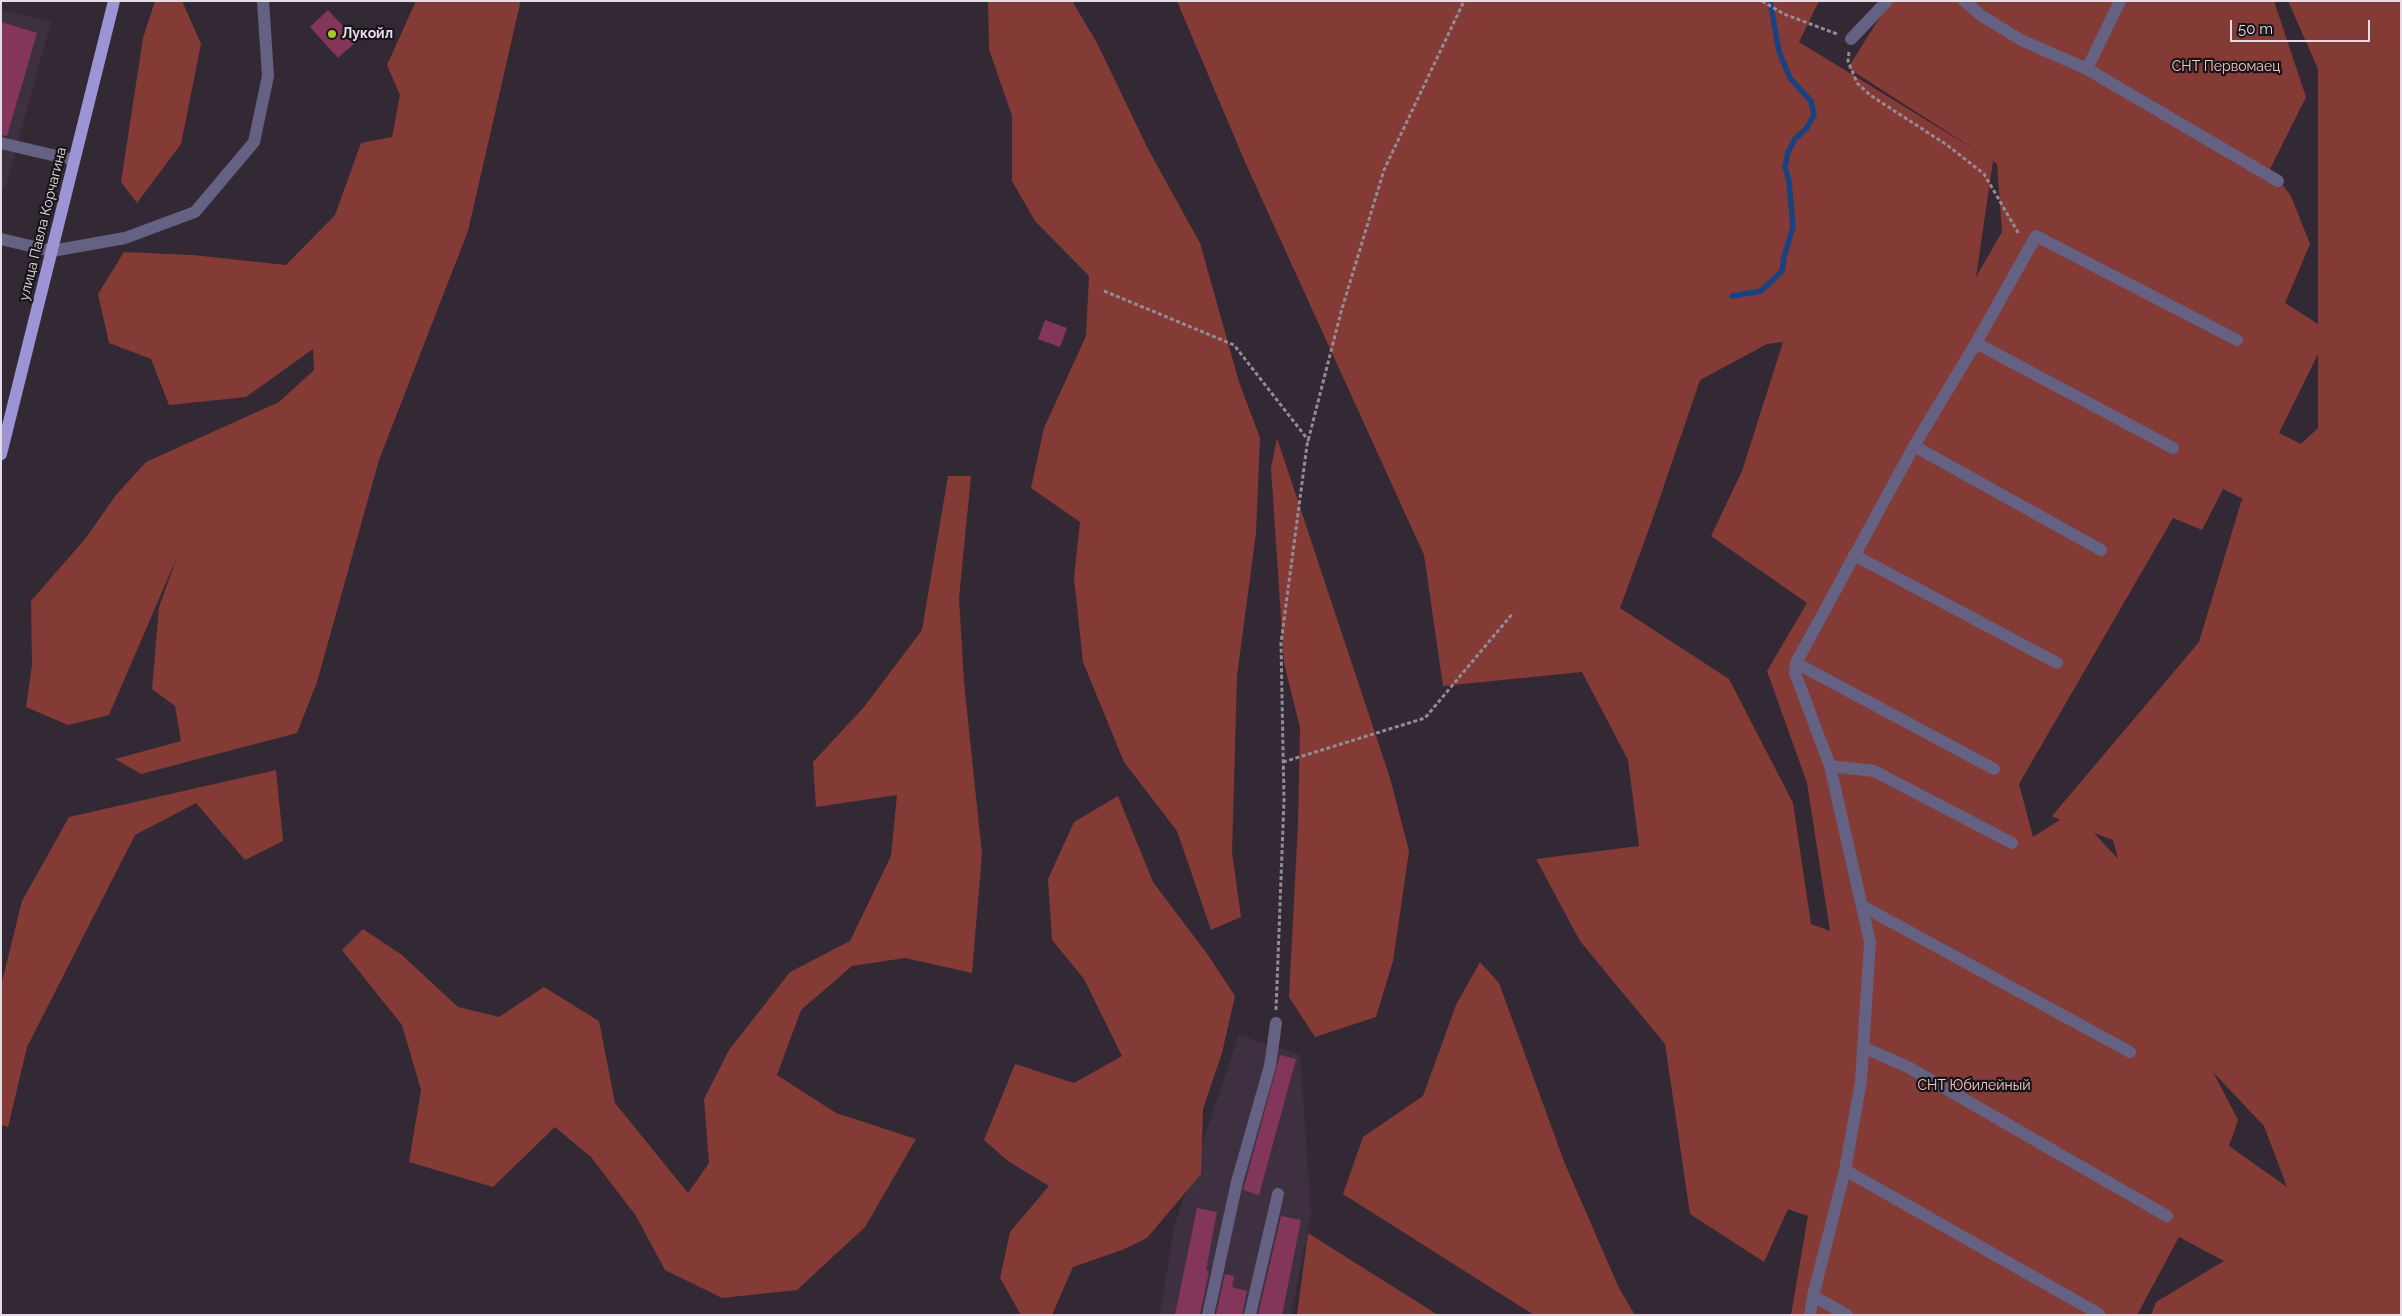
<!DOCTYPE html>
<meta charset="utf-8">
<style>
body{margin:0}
#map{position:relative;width:2402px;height:1316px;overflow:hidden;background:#332935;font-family:Raleway,sans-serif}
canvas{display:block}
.frame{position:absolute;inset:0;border:2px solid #e4dde5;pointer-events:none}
.scale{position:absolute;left:2230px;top:20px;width:140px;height:22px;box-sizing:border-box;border:2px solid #e4dde5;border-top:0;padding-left:6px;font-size:15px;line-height:18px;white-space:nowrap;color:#e4dde5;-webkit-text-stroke:4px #181419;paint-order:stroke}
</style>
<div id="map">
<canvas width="2402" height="1316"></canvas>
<div class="frame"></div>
<div class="scale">50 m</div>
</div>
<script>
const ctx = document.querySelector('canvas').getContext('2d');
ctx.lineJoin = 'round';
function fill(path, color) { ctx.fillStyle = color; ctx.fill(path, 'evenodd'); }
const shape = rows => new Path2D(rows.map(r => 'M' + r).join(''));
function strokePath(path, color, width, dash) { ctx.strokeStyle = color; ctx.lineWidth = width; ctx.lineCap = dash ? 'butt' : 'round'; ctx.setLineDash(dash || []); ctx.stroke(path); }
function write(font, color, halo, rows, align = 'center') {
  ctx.font = font + ' Raleway,sans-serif'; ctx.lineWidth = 4.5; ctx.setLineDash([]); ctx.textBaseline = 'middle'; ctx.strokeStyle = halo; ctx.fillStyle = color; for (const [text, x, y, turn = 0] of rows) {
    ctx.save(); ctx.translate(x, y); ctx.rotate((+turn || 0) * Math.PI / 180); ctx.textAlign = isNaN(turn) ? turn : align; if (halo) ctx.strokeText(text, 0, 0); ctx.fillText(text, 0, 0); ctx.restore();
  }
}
fill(shape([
 [1,10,51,22,5,188,1,187],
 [1239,1035,1300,1055,1311,1214,1291,1315,1160,1315,1174,1227]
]), '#3f3041');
fill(shape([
 [155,1,182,1,201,44,181,144,137,203,121,182,143,38],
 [416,1,519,1,520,4,468,231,379,460,317,682,297,733,141,774,115,759,181,741,175,706,152,689,159,607,177,557,109,715,68,725,26,707,32,665,31,601,85,539,116,495,146,462,279,402,314,370,313,349,246,397,169,405,151,359,109,343,98,294,124,252,192,255,286,265,335,215,361,143,392,137,400,95,387,65],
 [988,1,1072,1,1097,43,1148,149,1200,243,1239,382,1260,438,1256,533,1237,676,1232,852,1241,917,1211,930,1177,831,1124,762,1083,662,1074,578,1080,522,1031,488,1044,428,1086,336,1089,276,1035,221,1012,181,1012,116,989,49],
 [1177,1,1819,1,1799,42,1980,153,1848,68,1890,1,2274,1,2306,97,2270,169,2291,196,2310,244,2285,303,2318,324,2318,69,2288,1,2401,1,2401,1315,2151,1315,2156,1302,2224,1261,2179,1237,2137,1315,1791,1315,1808,1216,1788,1209,1764,1262,1690,1214,1665,1044,1580,941,1536,859,1639,846,1628,760,1582,672,1443,686,1424,555,1245,162],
 [1993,161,1997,164,2002,232,1976,277],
 [1783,342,1742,471,1711,536,1807,603,1767,671,1807,783,1830,931,1811,924,1793,803,1729,679,1620,608,1654,515,1700,380,1767,344],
 [2318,354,2318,428,2301,444,2279,433],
 [2223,489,2243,499,2241,502,2199,642,2052,816,2060,820,2033,837,2019,784,2173,518,2202,530],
 [2094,833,2113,840,2118,859],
 [2213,1072,2264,1126,2287,1187,2229,1146,2238,1120],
 [1277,438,1390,778,1409,851,1393,961,1376,1017,1315,1037,1289,997,1298,824,1300,728,1284,663,1271,468],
 [948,476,971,476,959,598,964,682,982,854,972,973,905,958,852,966,801,1010,777,1075,836,1113,916,1139,865,1227,797,1290,722,1298,665,1270,636,1216,591,1157,555,1127,493,1187,409,1162,421,1090,402,1025,342,950,363,929,402,955,458,1007,499,1017,544,987,599,1021,615,1103,688,1193,709,1163,704,1099,729,1050,790,972,850,941,891,856,897,795,816,807,813,762,864,707,922,630],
 [276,770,283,841,245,860,196,803,135,835,27,1047,8,1127,1,1125,1,986,22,901,69,817],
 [1118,796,1153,882,1208,955,1235,996,1222,1053,1203,1109,1201,1174,1147,1238,1122,1250,1073,1267,1052,1315,1021,1315,1000,1278,1010,1232,1049,1186,1008,1161,984,1140,1015,1064,1074,1083,1122,1056,1084,979,1052,940,1048,879,1074,822],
 [1480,962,1499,983,1565,1164,1619,1288,1635,1315,1534,1315,1343,1194,1363,1137,1423,1096,1456,1005],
 [1308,1233,1438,1315,1297,1315]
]), '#843a35');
strokePath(shape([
 [1732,296,1761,291,1782,271,1784,257,1793,227,1789,181,1785,167,1788,152,1795,139,1806,129,1814,115,1811,101,1790,78,1779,51,1770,1]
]), '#194380', 5.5);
fill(shape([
 [328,10,357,41,338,58,310,27],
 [1,22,37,33,7,136,1,135],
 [1045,320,1067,328,1060,347,1038,339],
 [1280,1055,1296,1059,1259,1195,1243,1190],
 [1197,1208,1217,1212,1206,1270,1209,1271,1200,1315,1175,1315],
 [1281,1216,1301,1220,1282,1315,1258,1315],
 [1225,1274,1234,1276,1232,1287,1247,1291,1242,1315,1216,1315]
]), '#84365a');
strokePath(shape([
 [1762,1,1784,14,1837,34],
 [1849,52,1848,61,1857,83,1870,95,1947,145,1984,174,2019,234],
 [1104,291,1234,345,1309,441],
 [1283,762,1425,718,1513,613],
 [1276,1010,1284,800,1281,643,1307,445,1341,312,1384,170,1464,1]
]), '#938b95', 3, [4, 2.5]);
strokePath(shape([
 [1964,1,1982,16,2021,40,2087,69,2278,181],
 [1851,39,1887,1],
 [2087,69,2120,1],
 [1,143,74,160],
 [1,239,52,251,125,238,195,212,254,142,268,76,263,1],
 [1976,343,2173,448],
 [1914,446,2101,550],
 [1854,555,2057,663],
 [1796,663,1994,769],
 [1830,766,1874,771,2012,843],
 [1864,907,2130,1052],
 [1865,1048,1908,1067,2167,1216],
 [1845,1170,2099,1314],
 [1813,1296,1847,1315],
 [1208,1315,1237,1182,1270,1066,1276,1023],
 [1250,1315,1278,1194],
 [1810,1315,1813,1296,1845,1170,1861,1081,1870,942,1830,766,1795,673,1796,663,1914,446,1976,343,2036,236,2237,340]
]), '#656182', 12);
strokePath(shape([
 [1,454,114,1]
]), '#9d94d6', 12);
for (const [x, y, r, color] of [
 [332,34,5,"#a6c821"]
]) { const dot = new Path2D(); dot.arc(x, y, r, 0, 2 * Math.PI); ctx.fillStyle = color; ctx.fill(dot); strokePath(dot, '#181419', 2); }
write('bold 14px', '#e4dde5', '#181419', [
 ["Лукойл",342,34]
], 'left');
write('14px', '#f8c7c1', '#181419', [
 ["СНТ Первомаец",2226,67],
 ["СНТ Юбилейный",1974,1086]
]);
write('14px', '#e4dde5', '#181419', [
 ["улица Павла Корчагина",43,224,-76]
]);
</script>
